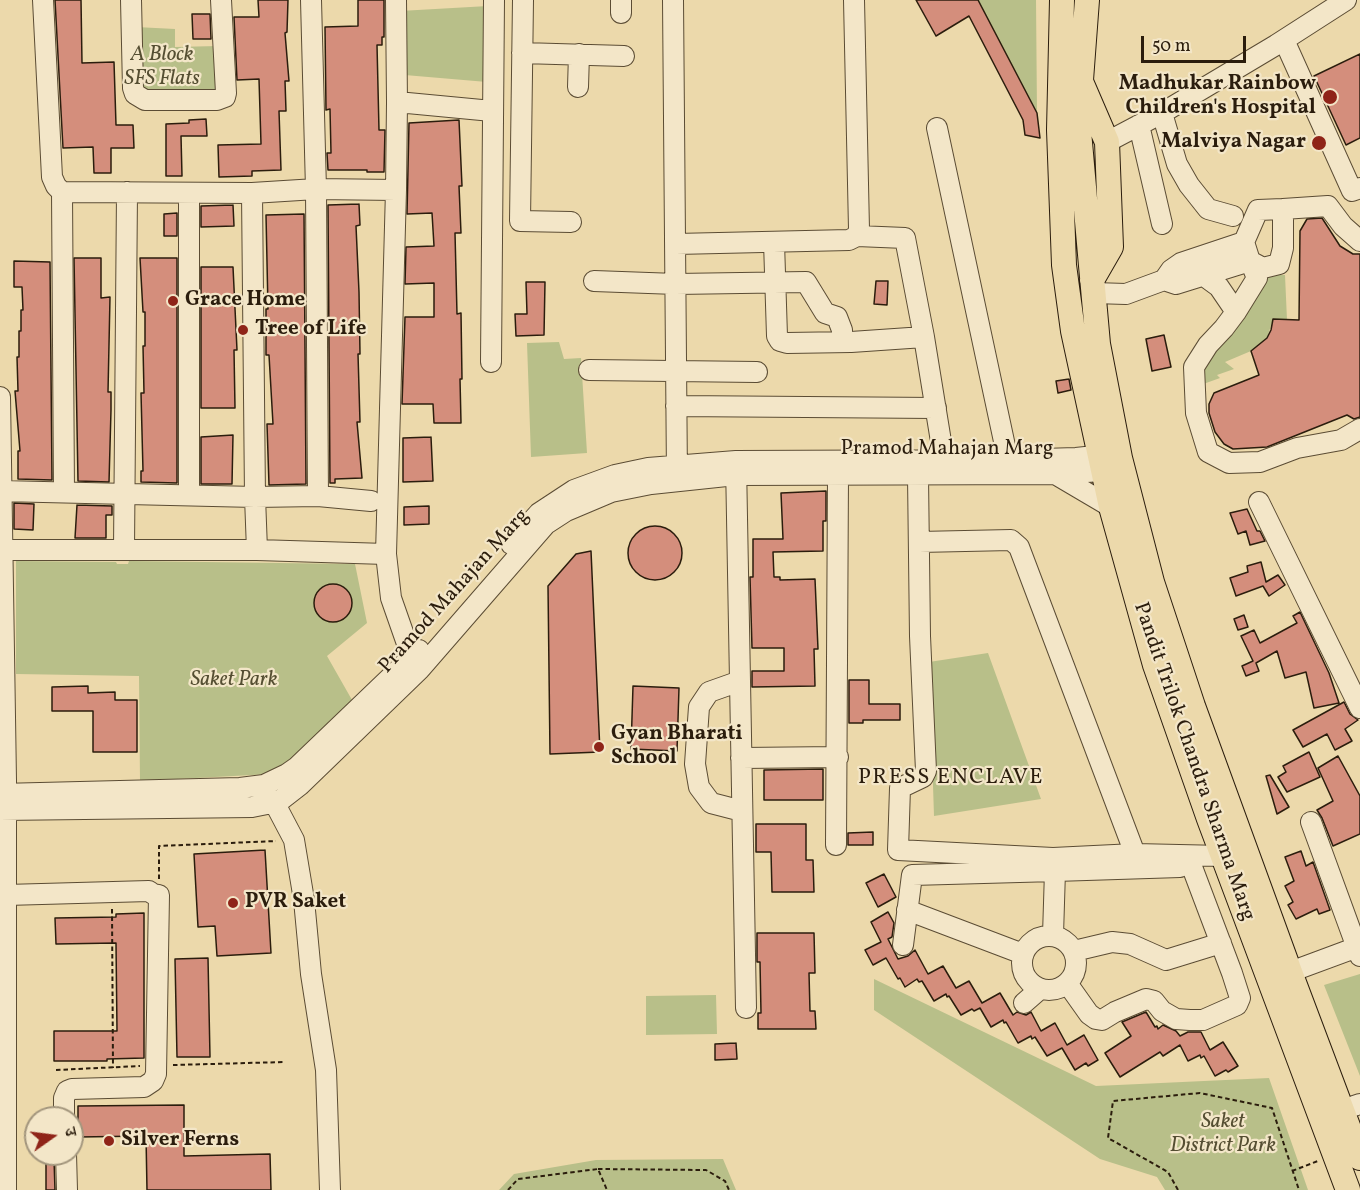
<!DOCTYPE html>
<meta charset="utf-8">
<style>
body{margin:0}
#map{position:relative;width:1360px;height:1190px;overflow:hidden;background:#ecd9ab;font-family:Vollkorn,"Noto Serif Devanagari",serif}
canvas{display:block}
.north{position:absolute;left:24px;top:1106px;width:60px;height:60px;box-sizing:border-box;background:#f3e6c8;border:2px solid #a3967d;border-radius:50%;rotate:76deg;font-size:16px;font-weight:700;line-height:24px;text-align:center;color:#2b1d0d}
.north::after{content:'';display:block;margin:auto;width:21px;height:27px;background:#8f2418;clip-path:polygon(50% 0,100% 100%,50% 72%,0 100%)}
.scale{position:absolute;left:1141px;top:36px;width:105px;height:27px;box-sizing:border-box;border:3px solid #2b1d0d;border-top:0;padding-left:8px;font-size:18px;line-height:21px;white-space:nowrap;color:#2b1d0d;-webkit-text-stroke:4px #f3e6c8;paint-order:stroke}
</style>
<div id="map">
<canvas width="1360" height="1190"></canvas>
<div class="north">उ</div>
<div class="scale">50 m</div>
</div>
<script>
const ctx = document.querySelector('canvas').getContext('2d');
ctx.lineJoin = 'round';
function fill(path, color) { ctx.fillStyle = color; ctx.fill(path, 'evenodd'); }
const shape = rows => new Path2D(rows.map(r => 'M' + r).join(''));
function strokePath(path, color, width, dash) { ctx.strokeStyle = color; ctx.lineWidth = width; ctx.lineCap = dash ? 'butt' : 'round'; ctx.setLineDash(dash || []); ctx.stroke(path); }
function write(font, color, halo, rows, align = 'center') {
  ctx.font = font + ' Vollkorn,serif'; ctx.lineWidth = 4.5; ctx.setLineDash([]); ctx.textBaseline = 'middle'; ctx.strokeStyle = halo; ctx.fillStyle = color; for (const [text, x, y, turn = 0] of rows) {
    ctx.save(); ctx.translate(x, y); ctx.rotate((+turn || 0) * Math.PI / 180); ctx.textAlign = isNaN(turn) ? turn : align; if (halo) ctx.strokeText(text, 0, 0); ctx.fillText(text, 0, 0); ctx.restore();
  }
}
fill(shape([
 [978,0,1036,0,1037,113],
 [488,6,487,82,393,74,400,11],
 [136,27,175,29,175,47,218,46,218,93,137,93],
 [1262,275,1285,275,1287,320,1273,319,1267,338,1251,351,1225,362,1234,369,1217,375,1220,378,1195,387,1196,360],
 [559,342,564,359,581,358,587,453,531,457,527,343],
 [16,561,116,562,117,564,128,564,129,561,355,564,367,623,327,656,356,707,317,742,271,774,140,781,139,676,16,674],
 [988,653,1041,799,934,816,929,662],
 [1360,974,1360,1076,1324,985],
 [874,979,1096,1086,1269,1078,1308,1190,1165,1190,1157,1177,1100,1159,874,1010],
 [716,995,717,1034,646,1035,646,996],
 [723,1159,736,1190,499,1190,514,1174,596,1160]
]), '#b8bf89');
const building = shape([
 [55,0,81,0,82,63,114,62,116,125,133,125,134,148,111,148,111,173,94,173,93,147,63,148,55,0],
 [258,0,288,0,287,32,285,33,289,81,285,81,286,111,279,111,281,170,252,171,252,176,219,177,218,145,261,144,259,79,237,80,234,17,259,17,258,0],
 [358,0,384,0,384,37,382,37,382,45,377,45,379,130,385,130,384,172,367,172,367,170,328,170,327,153,331,153,330,109,326,110,325,27,358,26,358,0],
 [916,0,978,0,1037,113,1040,138,1025,135,1023,120,969,16,936,36,916,0],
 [192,14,210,14,211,39,193,39,192,14],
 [1360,54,1360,138,1346,145,1314,76,1360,54],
 [206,119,207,136,181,136,182,176,166,176,166,124,189,123,189,120,206,119],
 [459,120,462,186,459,186,461,233,455,233,457,314,461,313,462,379,460,379,461,423,434,423,433,404,402,404,405,317,434,317,434,283,405,284,406,247,434,246,432,213,407,214,409,123,459,120],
 [359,204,360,225,356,226,359,292,360,354,358,354,360,422,357,422,362,478,335,479,335,483,330,483,328,205,359,204],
 [233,205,234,226,201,227,201,206,233,205],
 [177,213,177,236,164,236,164,214,177,213],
 [304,214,306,484,269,485,267,424,273,424,269,355,266,355,266,309,268,309,266,215,304,214],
 [1322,218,1340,246,1353,254,1360,254,1360,417,1354,419,1347,415,1267,447,1233,449,1224,444,1215,432,1209,413,1209,404,1214,393,1259,375,1251,351,1267,338,1271,330,1273,319,1299,320,1300,231,1307,219,1322,218],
 [74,258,101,258,101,298,110,297,108,392,111,392,111,410,109,482,78,481,74,258],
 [140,258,177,258,177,483,141,482,141,471,143,471,141,393,144,393,143,346,145,346,145,312,143,312,140,258],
 [14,261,50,262,52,480,18,479,18,451,20,451,15,391,18,391,17,357,19,357,19,331,21,331,21,310,23,310,22,287,14,287,14,261],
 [201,267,233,267,237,350,234,350,235,408,201,408,201,267],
 [876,281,888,281,887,305,874,304,876,281],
 [526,282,545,282,544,335,516,336,515,314,527,314,526,282],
 [1164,335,1171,367,1152,371,1146,339,1164,335],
 [1069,379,1071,390,1058,393,1056,381,1069,379],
 [233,435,232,484,201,484,201,437,233,435],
 [431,437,433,481,403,482,403,438,431,437],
 [826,491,826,521,823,521,823,551,773,552,774,577,780,577,780,580,815,579,818,649,814,649,815,686,752,687,752,671,784,671,784,648,752,648,750,577,753,577,753,539,783,539,781,493,826,491],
 [14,503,34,504,33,530,14,529,14,503],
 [77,505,112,506,112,515,106,515,106,538,75,538,77,505],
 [429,506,429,524,404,525,404,507,429,506],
 [1247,509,1257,531,1260,531,1265,541,1250,545,1246,531,1238,534,1230,513,1247,509],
 '628 553a27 27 0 1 1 54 0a27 27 0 1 1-54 0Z',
 [591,551,600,752,550,754,548,586,576,554,591,551],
 [1261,562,1266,582,1278,575,1285,585,1269,596,1263,586,1236,596,1230,578,1248,572,1247,566,1261,562],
 '314 603a19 19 0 1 1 38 0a19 19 0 1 1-38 0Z',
 [1300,612,1329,673,1339,703,1314,708,1306,672,1285,678,1277,651,1256,663,1259,671,1246,676,1242,666,1253,661,1241,636,1254,630,1260,643,1297,623,1293,616,1300,612],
 [1244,615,1248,627,1238,630,1234,619,1244,615],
 [849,680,869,680,869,704,900,704,900,720,863,720,863,723,849,723,849,680],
 [88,686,88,693,115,692,115,700,137,700,137,752,93,752,93,711,52,711,52,687,88,686],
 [633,686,679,688,677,751,631,749,633,686],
 [1344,702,1350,714,1358,720,1345,729,1352,741,1335,750,1327,734,1303,747,1293,730,1344,702],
 [1309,752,1320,777,1287,792,1278,777,1286,772,1283,766,1309,752],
 [1338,756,1360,796,1360,834,1333,846,1322,818,1317,810,1333,801,1318,768,1338,756],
 [823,769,823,800,764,800,764,770,823,769],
 [1270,775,1289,807,1277,814,1266,776,1270,775],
 [756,824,806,824,806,860,813,860,814,892,772,892,771,852,756,852,756,824],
 [873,832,873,845,848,845,848,833,873,832],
 [265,850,271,953,217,956,215,926,198,927,194,854,265,850],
 [1301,851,1306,866,1313,862,1330,910,1319,914,1317,909,1296,919,1288,905,1293,902,1285,886,1294,881,1285,857,1301,851],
 [884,874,896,897,878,907,866,883,884,874],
 [888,912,894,923,892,937,888,939,898,959,908,956,915,950,928,974,943,966,956,988,969,981,982,1003,1000,993,1013,1015,1017,1012,1026,1015,1031,1012,1041,1031,1055,1023,1067,1045,1084,1035,1098,1060,1088,1066,1086,1063,1075,1070,1062,1048,1047,1056,1035,1037,1032,1039,1031,1036,1018,1043,1006,1022,1004,1023,1003,1020,991,1027,980,1008,974,1011,972,1009,961,1015,949,996,947,997,946,994,934,1001,922,981,919,982,917,979,905,987,900,978,898,979,886,958,873,965,865,950,881,942,871,922,888,912],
 [144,913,144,1058,107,1059,107,1061,54,1061,54,1031,117,1031,116,943,56,944,55,918,116,917,116,914,144,913],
 [757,933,814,933,815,973,809,973,810,1011,815,1011,816,1029,758,1029,758,1013,761,1013,760,962,757,962,757,933],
 [208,958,210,1057,177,1057,175,959,208,958],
 [1146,1012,1155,1027,1157,1026,1158,1029,1163,1025,1176,1031,1180,1036,1188,1032,1201,1032,1210,1050,1223,1042,1238,1066,1228,1072,1226,1070,1215,1076,1204,1056,1201,1058,1200,1055,1188,1061,1180,1045,1163,1056,1160,1052,1120,1077,1105,1053,1131,1036,1122,1022,1146,1012],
 [736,1043,737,1059,715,1060,715,1044,736,1043],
 [184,1105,184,1156,270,1154,271,1190,147,1190,146,1136,78,1137,78,1106,184,1105],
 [46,1159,54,1159,55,1190,46,1190,46,1159]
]);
fill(building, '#d48e7c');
strokePath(building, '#2b1d0d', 1.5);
const minor = shape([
 [43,0,52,177,56,186,62,192,252,193,316,189,396,190,386,554,391,598,412,658,418,667],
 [131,0,133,88,135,94,145,100,217,100,225,97,226,93,221,0],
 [311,0,316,189,318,496],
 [396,0,397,102],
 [523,0,520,221,571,222],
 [621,0,621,13],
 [673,0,677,477],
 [1284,40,1352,191,1360,188],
 [522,53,624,56],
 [578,87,579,54],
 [1162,113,1177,164,1189,185,1208,209,1233,216],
 [1139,125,1162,224],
 [937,128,1008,460],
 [1107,142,1162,113,1276,45,1346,0],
 [396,190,397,102,492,111],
 [62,192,64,492],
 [252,193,255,497,257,550],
 [1283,209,1328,206,1343,226,1360,241],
 [857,236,905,238,924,337,944,460],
 [774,242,777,336,780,341,787,343,851,342,924,337],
 [676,244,849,240,857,236,859,229,854,0],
 [1250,261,1257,278,1236,312,1224,328,1208,345,1194,367,1196,413,1208,452,1229,463,1260,462,1297,448,1341,440,1360,429],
 [1204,276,1219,287,1236,312],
 [1164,280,1176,284,1250,261,1244,242,1258,210,1283,209,1283,248,1279,264,1263,268,1250,261],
 [594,281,676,284,806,282,825,313,837,317,842,330,842,342],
 [1094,293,1126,294,1164,280,1171,270,1181,263,1244,242],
 [491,362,494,0],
 [589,370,757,372],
 [0,397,6,781,6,1190],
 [676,406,936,408],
 [736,463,746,1008],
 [1055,474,1111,507],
 [918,476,920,636,926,771,923,777,900,788,898,850,1053,858,1135,854,1223,856],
 [1,491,255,497,318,496,371,501],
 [189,494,189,193],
 [1259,502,1360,708],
 [919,542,1011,540,1019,547,1135,854],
 [511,544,539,513,574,490,615,475,648,468,736,461,1008,460,1076,458,1114,454],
 [0,550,257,550,386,554],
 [124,550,127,192],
 [740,681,709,692,699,707,695,764,699,787,711,803,742,811],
 [741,758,838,757],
 [0,794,240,788,264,785,287,774,297,767,419,650],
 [274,802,294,840,304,900,311,974,326,1070,330,1190],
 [0,810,252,807,267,804,282,799,300,785,420,669,546,524,566,511,611,492,651,484,736,475,1055,474,1102,471,1117,468],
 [1311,822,1360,956],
 [836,845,838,476],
 [6,895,149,891,153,894,159,895,156,1074,153,1081,144,1087,72,1089,67,1091,64,1098,64,1118],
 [907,910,1023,954],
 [1053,935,1055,871,1180,867],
 '1022 963a27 27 0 1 1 54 0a27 27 0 1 1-54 0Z',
 [903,945,912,875,1055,871],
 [1074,951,1112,942,1130,944,1166,960,1221,943],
 [1290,972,1360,946],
 [1067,983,1089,1014,1096,1019,1102,1020,1115,1012,1146,999,1154,1001,1162,1011,1176,1019,1190,1020,1203,1020,1237,1005,1240,998,1232,973,1192,867],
 [1024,1003,1040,989],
 [1342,1110,1360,1104],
 [66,1154,67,1190]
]);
const major = shape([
 [1062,0,1059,130,1064,265,1073,331,1111,507,1155,665,1209,819,1348,1190],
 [1087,0,1078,120,1098,344,1120,458,1152,582,1193,706,1290,972,1360,1158],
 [1082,84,1107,142,1111,247,1092,280]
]);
strokePath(minor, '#5b4c34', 22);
strokePath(major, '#2b1d0d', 26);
strokePath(shape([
 [159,879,159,846,276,841],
 [112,909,113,1068],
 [173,1065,285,1062],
 [56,1070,140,1066],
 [598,1169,706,1170,725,1181,729,1190],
 [1292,1171,1318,1161],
 [508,1190,518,1179,598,1169,607,1190],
 [1178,1190,1168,1172,1108,1138,1113,1101,1200,1093,1272,1108,1299,1190]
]), '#2b1d0d', 2, [4.5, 3]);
strokePath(minor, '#f3e6c8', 20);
strokePath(major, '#ecd9ab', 24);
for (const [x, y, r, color] of [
 [1330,97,8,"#8f2418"],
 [1319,143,8,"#8f2418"],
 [173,301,6,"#8f2418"],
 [243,330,6,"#8f2418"],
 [599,747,6,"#8f2418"],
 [233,903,6,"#8f2418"],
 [109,1141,6,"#8f2418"]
]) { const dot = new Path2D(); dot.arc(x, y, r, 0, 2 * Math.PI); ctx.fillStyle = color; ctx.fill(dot); strokePath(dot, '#f3e6c8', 2); }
write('italic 21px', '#554e32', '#f3e6c8', [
 ["A Block",162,56],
 ["SFS Flats",162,80],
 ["Saket Park",234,681],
 ["Saket",1223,1123],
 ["District Park",1223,1147]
]);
write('bold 21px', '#2b1d0d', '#f3e6c8', [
 ["Madhukar Rainbow",1316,85,"right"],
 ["Children's Hospital",1316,109,"right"],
 ["Malviya Nagar",1306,143,"right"],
 ["Grace Home",185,301],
 ["Tree of Life",255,330],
 ["Gyan Bharati",611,735],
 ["School",611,759],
 ["PVR Saket",245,903],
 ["Silver Ferns",121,1141]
], 'left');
write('21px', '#2b1d0d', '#f3e6c8', [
 ["Pramod Mahajan Marg",947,450],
 ["Pramod Mahajan Marg",455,592,-48],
 ["Pandit Trilok Chandra Sharma Marg",1193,762,71]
]);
ctx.letterSpacing = '1.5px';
write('22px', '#2b1d0d', '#f3e6c8', [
 ["PRESS ENCLAVE",951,779]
]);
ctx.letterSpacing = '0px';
</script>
